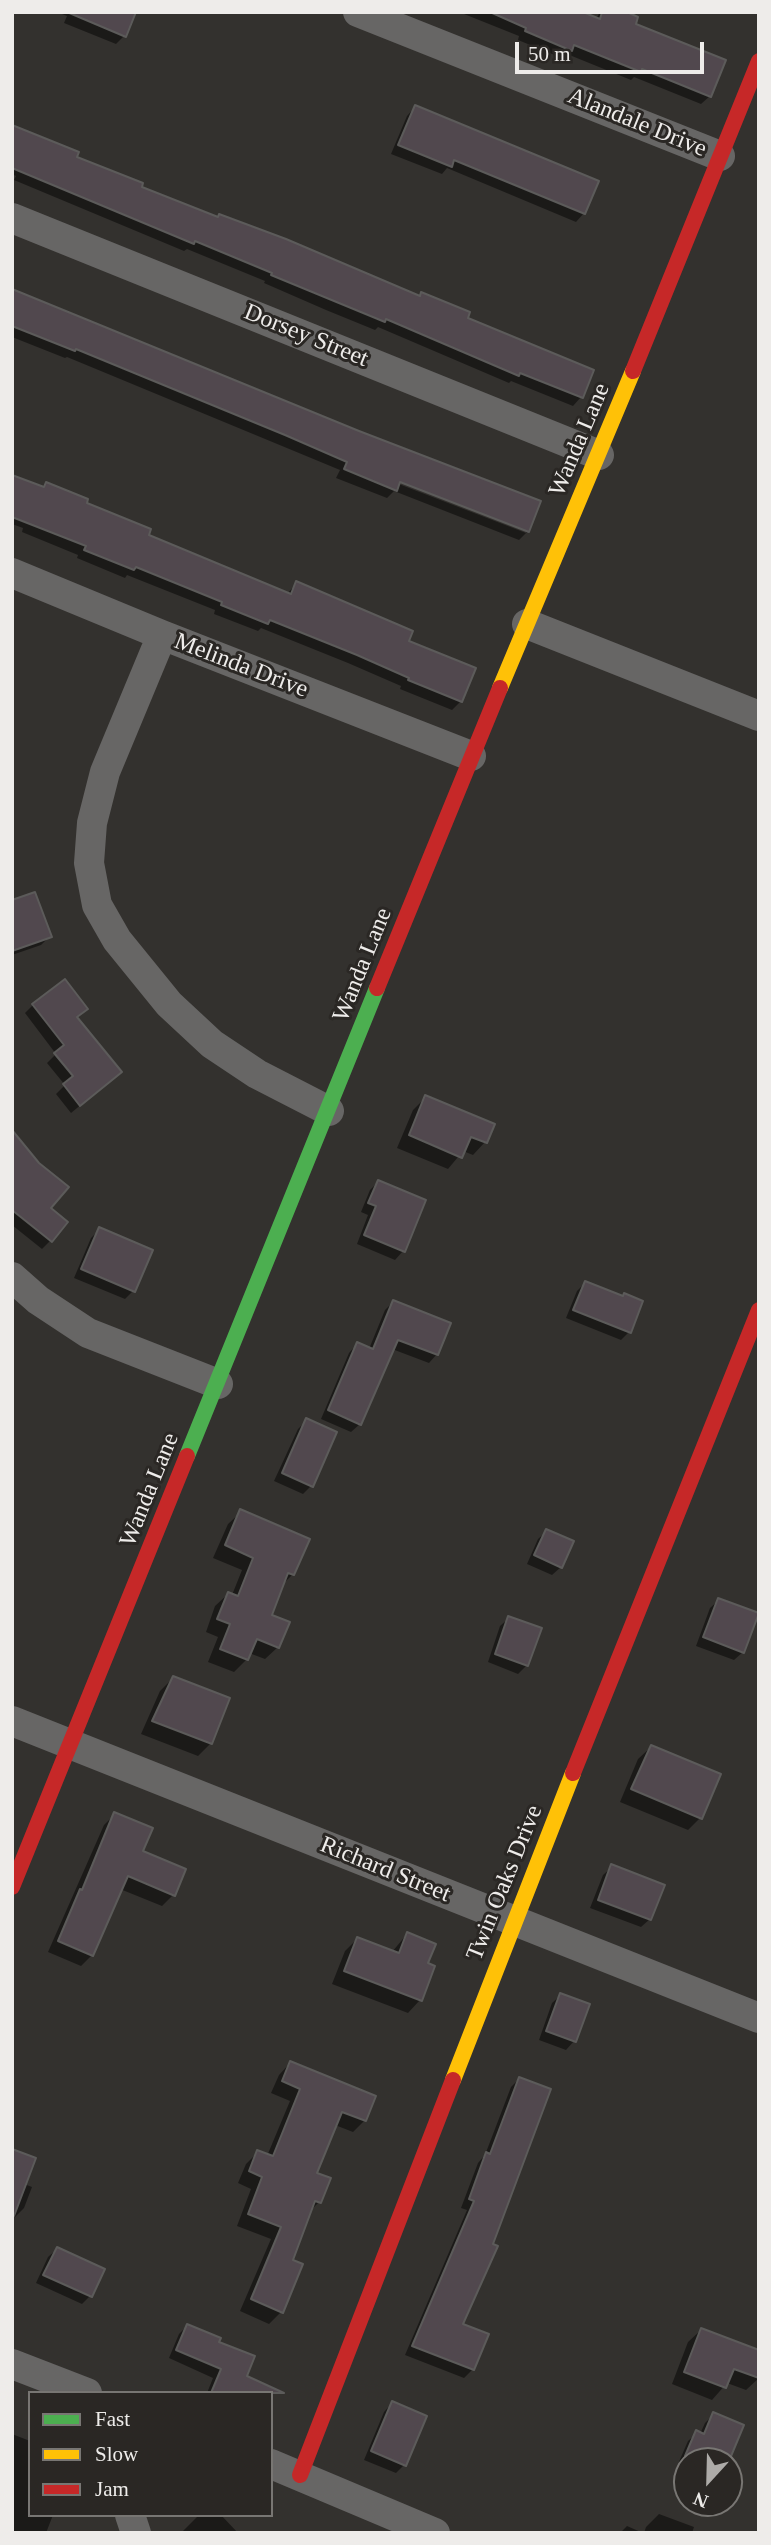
<!DOCTYPE html>
<style>
body{margin:0}
#map{position:relative;width:771px;height:2545px;overflow:hidden;background:#33312e;font-family:"Times New Roman",serif}
canvas{display:block}
.frame{position:absolute;inset:0;border:14px solid #eeecea;pointer-events:none}
.legend{position:absolute;left:28px;top:2391px;width:245px;height:126px;box-sizing:border-box;background:#2a2724;border:2px solid #787673;margin:0;padding:9px 12px;list-style:none;font-size:21px;color:#eeecea}
.legend li{display:flex;align-items:center;gap:14px;height:35px}
.legend b{width:35px;border:2px solid #787673}
.north{position:absolute;left:673px;top:2447px;width:70px;height:70px;box-sizing:border-box;background:#2a2724;border:2px solid #787673;border-radius:50%;rotate:202deg;font-size:19px;font-weight:700;line-height:28px;text-align:center;color:#eeecea}
.north::after{content:'';display:block;margin:auto;width:24px;height:32px;background:#adaba8;clip-path:polygon(50% 0,100% 100%,50% 72%,0 100%)}
.scale{position:absolute;left:515px;top:42px;width:189px;height:32px;box-sizing:border-box;border:4px solid #eeecea;border-top:0;padding-left:9px;font-size:21px;line-height:24px;white-space:nowrap;color:#eeecea;-webkit-text-stroke:5px #2a2724;paint-order:stroke}
</style>
<div id="map">
<canvas width="771" height="2545"></canvas>
<div class="frame"></div>
<ul class="legend">
<li><b style="height:9px;background:#4caf50"></b>Fast</li>
<li><b style="height:9px;background:#ffc107"></b>Slow</li>
<li><b style="height:9px;background:#c62828"></b>Jam</li>
</ul>
<div class="north">N</div>
<div class="scale">50 m</div>
</div>
<script>
const ctx = document.querySelector('canvas').getContext('2d');
ctx.lineJoin = 'round';
function fill(path, color) { ctx.fillStyle = color; ctx.fill(path, 'evenodd'); }
const shape = rows => new Path2D(rows.map(r => 'M' + r).join(''));
function strokePath(path, color, width, dash) { ctx.strokeStyle = color; ctx.lineWidth = width; ctx.lineCap = dash ? 'butt' : 'round'; ctx.setLineDash(dash || []); ctx.stroke(path); }
function write(font, color, halo, rows, align = 'center') {
  ctx.font = font + ' "Times New Roman",serif'; ctx.lineWidth = 6; ctx.setLineDash([]); ctx.textBaseline = 'middle'; ctx.strokeStyle = halo; ctx.fillStyle = color; for (const [text, x, y, turn = 0] of rows) {
    ctx.save(); ctx.translate(x, y); ctx.rotate((+turn || 0) * Math.PI / 180); ctx.textAlign = isNaN(turn) ? turn : align; if (halo) ctx.strokeText(text, 0, 0); ctx.fillText(text, 0, 0); ctx.restore();
  }
}
fill(shape([
 [57,12,134,12,124,36,116,44,64,23,67,16],
 [459,12,578,12,596,19,600,12,622,12,710,96,701,104,634,77,631,80,567,54,562,58,518,40,519,36],
 [415,107,584,213,576,222,447,168,442,174,391,154,407,116],
 [12,126,139,188,592,371,581,397,573,406,511,381,509,383,378,327,375,330,326,310,264,283,265,281,187,249,184,251,14,180,16,176,12,174],
 [12,290,276,399,539,502,528,531,519,540,394,491,387,498,336,478,340,470,67,357,65,358,12,337],
 [393,477,526,529,526,533,391,481],
 [12,476,42,488,46,484,146,536,287,594,297,583,407,642,461,701,452,710,400,689,401,686,348,663,261,628,258,631,214,614,215,610,127,575,125,578,77,558,78,555,22,532,23,528,12,524],
 [12,902,50,936,41,945,12,955],
 [33,1005,85,1009,76,1018,111,1080,71,1113,56,1094,65,1085,47,1063,56,1054,25,1013],
 [426,1097,485,1142,473,1155,463,1151,448,1169,397,1148,413,1110],
 [12,1133,49,1209,50,1241,42,1249,12,1225],
 [378,1182,403,1251,395,1260,357,1244,368,1215,361,1212,370,1190],
 [100,1229,133,1291,125,1299,74,1278,91,1238],
 [585,1283,629,1332,621,1340,566,1318,577,1291],
 [393,1302,437,1354,429,1363,392,1349,360,1424,351,1432,321,1419,349,1353,357,1344,369,1349,385,1310],
 [307,1420,311,1486,303,1494,274,1481,298,1429],
 [241,1512,293,1574,281,1586,270,1616,278,1647,265,1659,249,1653,247,1659,234,1672,208,1662,218,1637,206,1632,215,1606,228,1594,232,1595,242,1570,213,1558,228,1524],
 [547,1531,561,1567,552,1575,527,1564,538,1539],
 [719,1600,743,1652,734,1660,696,1646,710,1608],
 [509,1618,527,1665,518,1674,488,1662,500,1626],
 [173,1678,211,1743,198,1756,141,1734,160,1691],
 [651,1747,700,1818,688,1830,620,1802,638,1759],
 [115,1814,173,1895,162,1906,120,1889,92,1955,81,1966,48,1952,104,1825],
 [612,1867,650,1919,641,1927,590,1908,603,1875],
 [407,1934,426,1964,420,2000,408,2013,332,1984,345,1951,357,1939,392,1952],
 [561,1995,574,2041,566,2050,539,2040,552,2003],
 [290,2063,365,2120,353,2132,335,2125,315,2174,319,2202,309,2212,291,2261,281,2312,269,2324,240,2311,271,2239,237,2226,251,2189,238,2183,246,2164,258,2152,267,2156,290,2101,271,2093,279,2075],
 [519,2079,461,2325,473,2369,464,2378,405,2355,467,2210,461,2208,478,2163,485,2155,511,2087],
 [24,2184,32,2187,24,2208,15,2217,12,2215],
 [57,2249,90,2296,82,2304,36,2283,48,2257],
 [187,2326,244,2377,250,2393,207,2393,213,2378,169,2358,179,2334],
 [701,2330,759,2378,746,2390,727,2383,712,2400,672,2384,688,2342],
 [392,2403,404,2465,396,2473,364,2460,384,2412],
 [714,2414,727,2461,687,2461,687,2468,678,2464,688,2441,697,2433,700,2434,705,2423],
 [12,2434,30,2441,30,2515,53,2515,46,2533,12,2533],
 [687,2473,687,2485,683,2483],
 [659,2514,694,2527,692,2533,644,2533,646,2527],
 [199,2515,221,2515,238,2533,181,2533],
 [627,2526,643,2533,620,2533]
]), '#0007');
const building = shape([
 [67,12,136,12,126,37,67,12],
 [490,12,583,12,600,19,602,12,627,12,638,17,636,24,726,60,711,97,642,69,641,72,574,45,572,51,525,31,526,28,490,12],
 [415,105,599,181,585,214,454,160,452,167,398,145,415,105],
 [12,125,79,152,77,157,143,183,142,187,218,217,219,214,286,239,420,296,421,292,470,312,468,318,594,370,583,398,520,373,519,376,386,319,385,322,271,275,272,273,195,241,194,244,12,168,12,125],
 [12,289,359,431,541,501,529,532,400,482,397,491,344,469,347,462,285,435,76,349,75,351,12,326,12,289],
 [12,475,44,487,46,482,88,499,87,503,151,529,149,535,291,594,296,581,413,631,409,641,476,668,462,702,408,680,409,678,357,655,270,620,268,624,221,605,222,602,136,567,134,570,84,550,86,546,12,517,12,475],
 [35,892,52,937,12,951,12,900,35,892],
 [65,979,88,1009,77,1017,122,1072,80,1106,63,1084,73,1076,54,1053,64,1045,32,1004,65,979],
 [425,1095,495,1124,487,1143,471,1137,462,1158,409,1135,425,1095],
 [12,1130,39,1163,69,1187,51,1208,68,1222,52,1242,12,1210,12,1130],
 [378,1180,426,1200,405,1252,364,1235,376,1206,368,1203,378,1180],
 [99,1227,153,1250,135,1292,81,1269,99,1227],
 [585,1281,623,1296,624,1293,643,1301,631,1333,573,1310,585,1281],
 [393,1300,451,1323,438,1355,398,1340,361,1425,328,1410,357,1342,373,1349,393,1300],
 [306,1418,337,1432,313,1487,282,1473,306,1418],
 [240,1509,310,1539,294,1575,288,1573,272,1615,290,1622,279,1648,257,1639,248,1660,220,1649,230,1624,217,1619,228,1592,238,1596,253,1558,225,1545,240,1509],
 [546,1529,574,1541,562,1568,534,1555,546,1529],
 [718,1598,759,1613,744,1653,703,1637,718,1598],
 [508,1616,542,1628,528,1666,495,1654,508,1616],
 [173,1676,230,1698,212,1744,152,1721,173,1676],
 [651,1745,721,1774,702,1819,631,1789,651,1745],
 [114,1812,153,1828,143,1851,186,1869,175,1896,128,1876,93,1956,58,1941,80,1889,82,1890,114,1812],
 [611,1864,665,1885,651,1920,598,1900,611,1864],
 [407,1932,436,1944,428,1963,435,1966,422,2001,344,1971,357,1937,399,1953,407,1932],
 [560,1993,590,2004,576,2042,546,2031,560,1993],
 [290,2061,376,2096,366,2121,342,2112,317,2173,331,2178,321,2203,315,2201,293,2260,303,2264,283,2313,251,2299,281,2227,248,2214,262,2177,249,2171,257,2150,273,2156,300,2089,282,2081,290,2061],
 [519,2077,551,2089,493,2244,498,2246,463,2324,489,2334,474,2370,412,2346,474,2201,469,2199,486,2152,490,2154,519,2077],
 [12,2149,36,2158,14,2216,12,2216,12,2149],
 [57,2247,105,2269,92,2297,43,2275,57,2247],
 [187,2324,221,2338,219,2342,255,2356,247,2376,284,2393,211,2393,221,2369,176,2350,187,2324],
 [701,2328,759,2350,759,2378,734,2369,726,2388,684,2372,701,2328],
 [392,2401,427,2416,406,2466,371,2451,392,2401],
 [713,2412,744,2425,729,2461,698,2461,685,2456,696,2430,704,2434,713,2412]
]);
fill(building, '#51484e');
strokePath(building, '#5c5b5a', 2);
strokePath(shape([
 [358,12,720,156],
 [12,218,599,455],
 [12,573,162,635,471,756],
 [527,624,759,716],
 [162,635,105,772,92,823,89,863,97,905,117,940,169,1004,212,1044,257,1074,329,1111],
 [12,1277,38,1300,88,1333,218,1384],
 [12,1721,759,2018],
 [12,2364,87,2393],
 [271,2464,435,2533],
 [130,2515,136,2533]
]), '#676665', 30);
strokePath(shape([
 [187,1456,377,988]
]), '#4caf50', 16);
strokePath(shape([
 [500,688,633,371],
 [453,2080,573,1773]
]), '#ffc107', 16);
strokePath(shape([
 [633,371,759,61],
 [377,988,500,688],
 [573,1773,759,1310],
 [12,1887,187,1456],
 [300,2475,453,2080]
]), '#c62828', 16);
write('24px', '#eeecea', '#2a2724', [
 ["Alandale Drive",637,123,22],
 ["Dorsey Street",306,336,22],
 ["Wanda Lane",580,440,-67],
 ["Melinda Drive",241,666,21],
 ["Wanda Lane",363,965,-68],
 ["Wanda Lane",150,1490,-68],
 ["Richard Street",385,1870,22],
 ["Twin Oaks Drive",505,1883,-68]
]);
</script>
